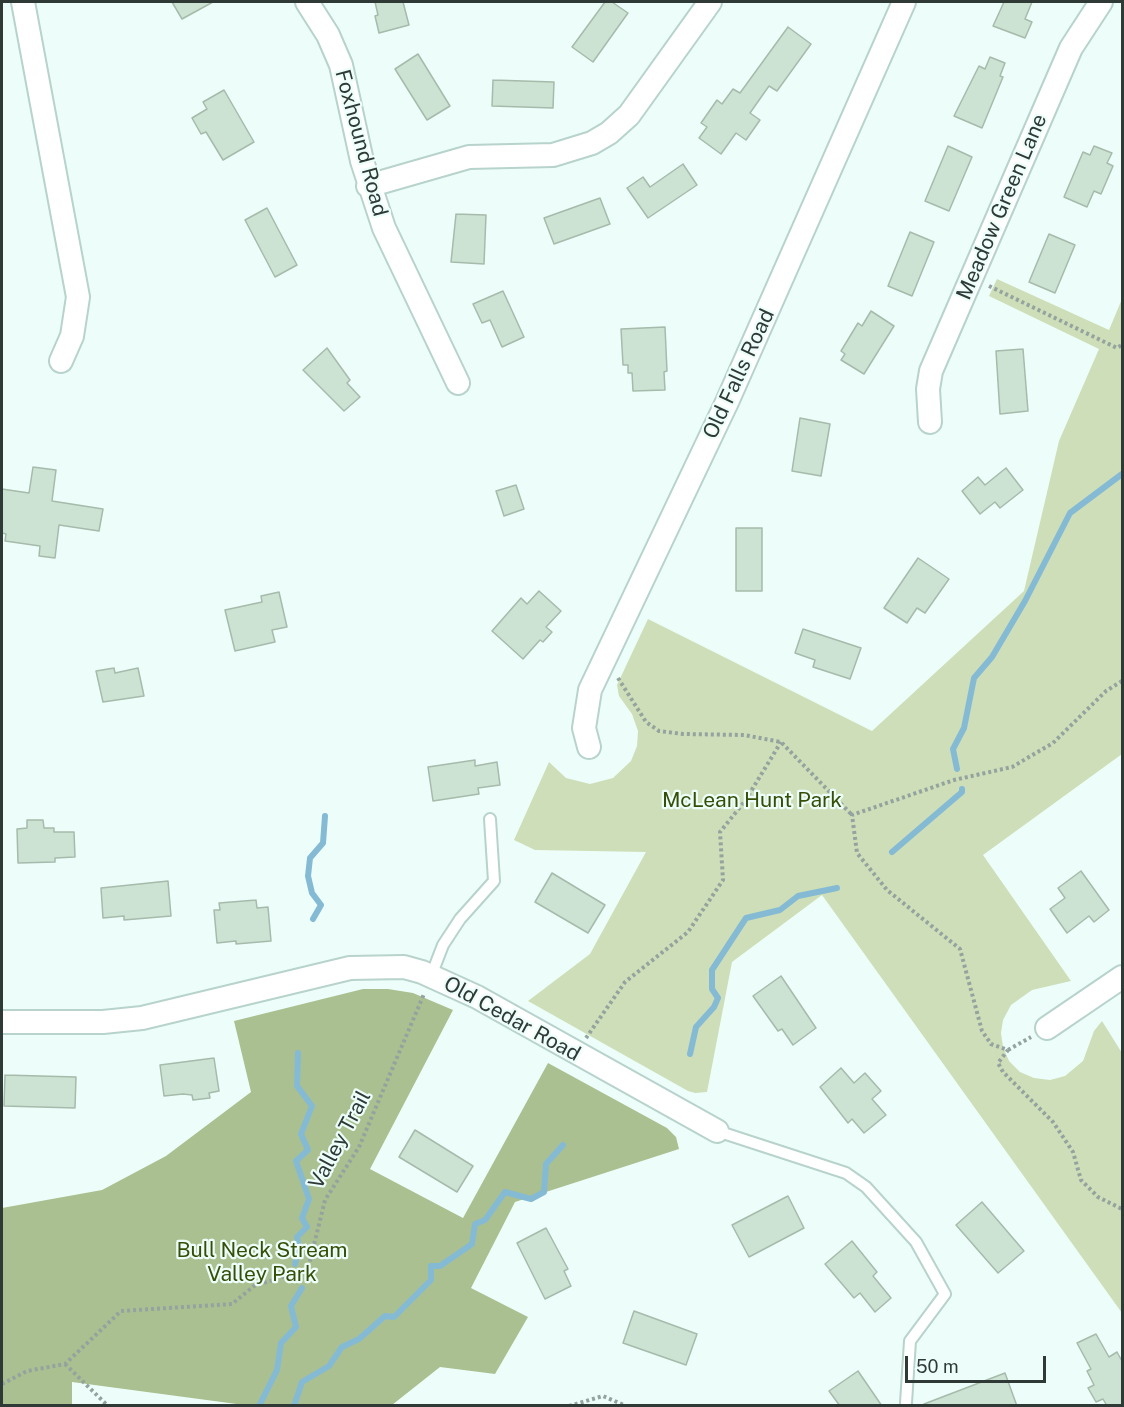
<!DOCTYPE html>
<style>
body{margin:0}
#map{position:relative;width:1124px;height:1407px;overflow:hidden;background:#edfefa;font-family:"Public Sans",sans-serif}
canvas{display:block}
.frame{position:absolute;inset:0;border:3px solid #2f3a37;pointer-events:none}
.scale{position:absolute;left:905px;top:1356px;width:141px;height:27px;box-sizing:border-box;border:3px solid #2f3a37;border-top:0;padding-left:8px;font-size:18px;line-height:21px;white-space:nowrap;color:#2f3a37;-webkit-text-stroke:4px #edfefa;paint-order:stroke}
</style>
<div id="map">
<canvas width="1124" height="1407"></canvas>
<div class="frame"></div>
<div class="scale">50 m</div>
</div>
<script>
const ctx = document.querySelector('canvas').getContext('2d');
ctx.lineJoin = 'round';
function fill(path, color) { ctx.fillStyle = color; ctx.fill(path, 'evenodd'); }
const shape = rows => new Path2D(rows.map(r => 'M' + r).join(''));
function strokePath(path, color, width, dash) { ctx.strokeStyle = color; ctx.lineWidth = width; ctx.lineCap = dash ? 'butt' : 'round'; ctx.setLineDash(dash || []); ctx.stroke(path); }
function write(font, color, halo, rows, align = 'center') {
  ctx.font = font + ' "Public Sans",sans-serif'; ctx.lineWidth = 4.5; ctx.setLineDash([]); ctx.textBaseline = 'middle'; ctx.strokeStyle = halo; ctx.fillStyle = color; for (const [text, x, y, turn = 0] of rows) {
    ctx.save(); ctx.translate(x, y); ctx.rotate((+turn || 0) * Math.PI / 180); ctx.textAlign = isNaN(turn) ? turn : align; if (halo) ctx.strokeText(text, 0, 0); ctx.fillText(text, 0, 0); ctx.restore();
  }
}
fill(shape([
 [997,279,1109,330,1122,299,1122,754,983,855,1071,981,1032,990,1011,1005,1003,1020,1001,1033,1003,1047,1009,1061,1020,1072,1034,1078,1050,1080,1065,1076,1083,1061,1094,1031,1102,1021,1122,1053,1122,1313,822,895,732,962,707,1092,695,1093,688,1091,528,1001,590,954,646,852,535,850,514,840,549,762,566,778,590,784,613,778,631,761,637,746,638,731,632,714,619,696,617,685,648,619,872,731,1024,591,1059,441,1099,349,989,296]
]), '#cddeb8');
fill(shape([
 [363,989,388,989,413,993,453,1010,370,1169,463,1218,548,1063,667,1128,676,1137,679,1149,515,1202,471,1288,528,1317,495,1374,440,1367,392,1405,244,1405,72,1382,72,1405,2,1405,2,1208,102,1190,166,1156,251,1092,234,1021]
]), '#abc091');
strokePath(shape([
 [957,769,953,749,964,728,974,678,992,657,1025,601,1070,513,1122,474],
 [892,852,962,792,962,789],
 [313,919,321,905,312,893,308,876,310,858,323,843,325,816],
 [690,1054,696,1027,714,1007,718,998,712,989,712,970,746,918,780,910,798,896,837,888],
 [295,1264,299,1248,297,1237,307,1227,302,1218,309,1199,296,1161,308,1150,301,1134,312,1106,297,1086,298,1053],
 [259,1406,277,1370,281,1343,296,1327,291,1306,302,1288],
 [294,1406,302,1382,329,1366,342,1347,359,1339,385,1316,394,1317,431,1280,431,1266,440,1266,472,1244,475,1224,485,1220,505,1192,531,1199,544,1192,546,1164,563,1145]
]), '#85bad5', 6);
const building = shape([
 [172,2,213,2,182,19,172,2],
 [375,2,403,2,409,25,379,33,375,16,378,15,375,2],
 [605,2,612,2,628,13,593,62,572,47,605,2],
 [1004,2,1032,2,1025,19,1032,22,1025,38,993,26,1004,2],
 [788,27,811,44,777,91,769,86,750,113,760,120,746,140,736,133,721,154,699,138,707,127,701,123,717,100,722,104,733,89,740,93,788,27],
 [418,54,450,106,427,120,395,69,418,54],
 [990,57,1005,63,1000,76,1003,77,982,128,954,116,979,66,985,69,990,57],
 [493,80,554,82,553,108,492,106,493,80],
 [224,90,254,142,223,160,206,132,201,134,192,118,207,109,203,102,224,90],
 [948,146,972,157,949,211,925,201,948,146],
 [1094,146,1112,153,1107,163,1113,166,1101,194,1094,191,1087,207,1064,197,1083,152,1090,155,1094,146],
 [683,164,697,185,648,218,627,188,643,177,650,187,683,164],
 [600,198,610,224,554,244,544,218,600,198],
 [267,208,297,265,275,277,245,220,267,208],
 [456,214,486,215,484,264,451,262,456,214],
 [910,232,934,242,912,296,888,286,910,232],
 [1049,234,1075,245,1055,293,1029,282,1049,234],
 [503,291,524,337,502,347,490,320,482,323,473,304,503,291],
 [871,311,894,326,864,374,841,360,845,354,841,351,858,323,862,326,871,311],
 [665,327,667,371,664,372,665,390,633,391,632,373,628,373,628,365,623,365,621,329,665,327],
 [327,348,350,380,347,383,360,397,344,411,303,370,327,348],
 [1023,349,1028,411,1000,414,996,351,1023,349],
 [800,418,830,424,821,476,792,471,800,418],
 [33,467,56,470,52,501,103,509,99,531,59,525,55,558,39,556,40,546,5,541,6,534,2,533,2,489,29,493,33,467],
 [1006,468,1023,490,1000,508,995,502,980,514,962,491,978,477,985,485,1006,468],
 [516,485,524,509,504,516,496,491,516,485],
 [736,528,762,528,762,591,736,591,736,528],
 [918,558,949,579,925,613,917,608,907,623,884,608,918,558],
 [539,591,561,611,546,627,552,632,543,642,540,640,523,659,492,631,521,598,527,604,539,591],
 [279,592,287,627,272,630,275,642,235,651,225,610,262,602,261,596,279,592],
 [803,629,861,648,850,679,813,667,815,660,795,653,803,629],
 [114,668,115,673,138,668,144,696,103,702,96,671,114,668],
 [475,760,475,766,497,762,500,785,478,788,479,794,433,801,428,767,475,760],
 [27,820,43,820,44,828,54,828,54,832,74,832,75,857,55,858,55,862,18,863,17,829,27,828,27,820],
 [1081,871,1109,910,1094,922,1089,916,1067,933,1050,909,1065,898,1058,888,1081,871],
 [552,873,605,905,588,933,535,902,552,873],
 [168,881,171,916,124,920,124,916,103,918,101,888,168,881],
 [256,900,257,908,268,907,271,941,236,944,236,941,217,943,214,910,220,910,219,903,256,900],
 [781,976,816,1028,793,1045,782,1029,778,1031,753,996,781,976],
 [214,1058,219,1091,209,1093,210,1098,193,1100,192,1095,183,1094,164,1096,160,1065,214,1058],
 [841,1068,854,1083,865,1073,881,1091,872,1099,886,1115,864,1133,852,1119,848,1123,820,1087,841,1068],
 [5,1075,76,1077,75,1108,4,1106,5,1075],
 [415,1130,473,1166,457,1192,399,1157,415,1130],
 [788,1196,804,1228,749,1257,732,1225,788,1196],
 [982,1202,1024,1251,998,1273,956,1225,982,1202],
 [546,1228,568,1269,564,1271,571,1286,545,1299,517,1243,546,1228],
 [852,1241,877,1272,873,1276,891,1298,875,1312,860,1293,854,1298,825,1264,852,1241],
 [634,1311,697,1334,686,1365,623,1343,634,1311],
 [1096,1334,1109,1357,1117,1352,1122,1361,1122,1406,1107,1406,1103,1399,1096,1402,1088,1388,1094,1385,1087,1371,1091,1369,1077,1343,1096,1334],
 [858,1371,882,1406,840,1406,829,1391,858,1371],
 [1005,1373,1017,1406,924,1406,924,1404,1005,1373]
]);
fill(building, '#cce2d2');
strokePath(building, '#a6bbab', 1.5);
const lane = shape([
 [431,976,443,945,460,919,494,881,490,819],
 [717,1131,846,1173,866,1187,916,1242,945,1294,910,1341,906,1403]
]);
const street = shape([
 [23,2,78,297,72,336,61,361],
 [307,2,328,35,341,65,362,161,384,228,458,383],
 [368,186,469,157,553,155,592,143,609,133,629,115,710,2],
 [930,422,928,389,931,371,1071,48,1101,2],
 [589,747,584,728,590,690,727,402,904,2],
 [2,1022,103,1022,142,1018,350,968,404,967,422,972,477,997,717,1131],
 [1047,1028,1122,977]
]);
strokePath(lane, '#b7d3cc', 14);
strokePath(street, '#b7d3cc', 26);
strokePath(shape([
 [989,286,1117,348,1122,345],
 [618,678,646,722,659,731,683,734,744,735,781,742,852,815],
 [1122,681,1106,691,1053,743,1012,767,954,780,852,815,857,853,887,890,960,949,982,1031,991,1044,1008,1050,998,1063,1003,1072,1053,1122,1073,1152,1081,1180,1098,1197,1122,1209],
 [586,1038,625,982,688,932,723,880,720,832,745,801,781,742],
 [1008,1050,1031,1037],
 [65,1364,108,1406],
 [2,1384,27,1371,65,1364,121,1311,232,1304,254,1286,308,1269,325,1200,359,1147,424,994],
 [569,1406,603,1396,626,1406]
]), '#95a39f', 4, [3, 3]);
strokePath(lane, '#fff', 10);
strokePath(street, '#fff', 22);
write('21px', '#2f3a37', '#edfefa', [
 ["Foxhound Road",361,143,75],
 ["Meadow Green Lane",1002,207,-67],
 ["Old Falls Road",739,374,-65],
 ["Old Cedar Road",512,1019,29],
 ["Valley Trail",340,1140,-62]
]);
write('21px', '#364e06', '#edfefa', [
 ["McLean Hunt Park",752,801],
 ["Bull Neck Stream",262,1251],
 ["Valley Park",262,1275]
]);
</script>
